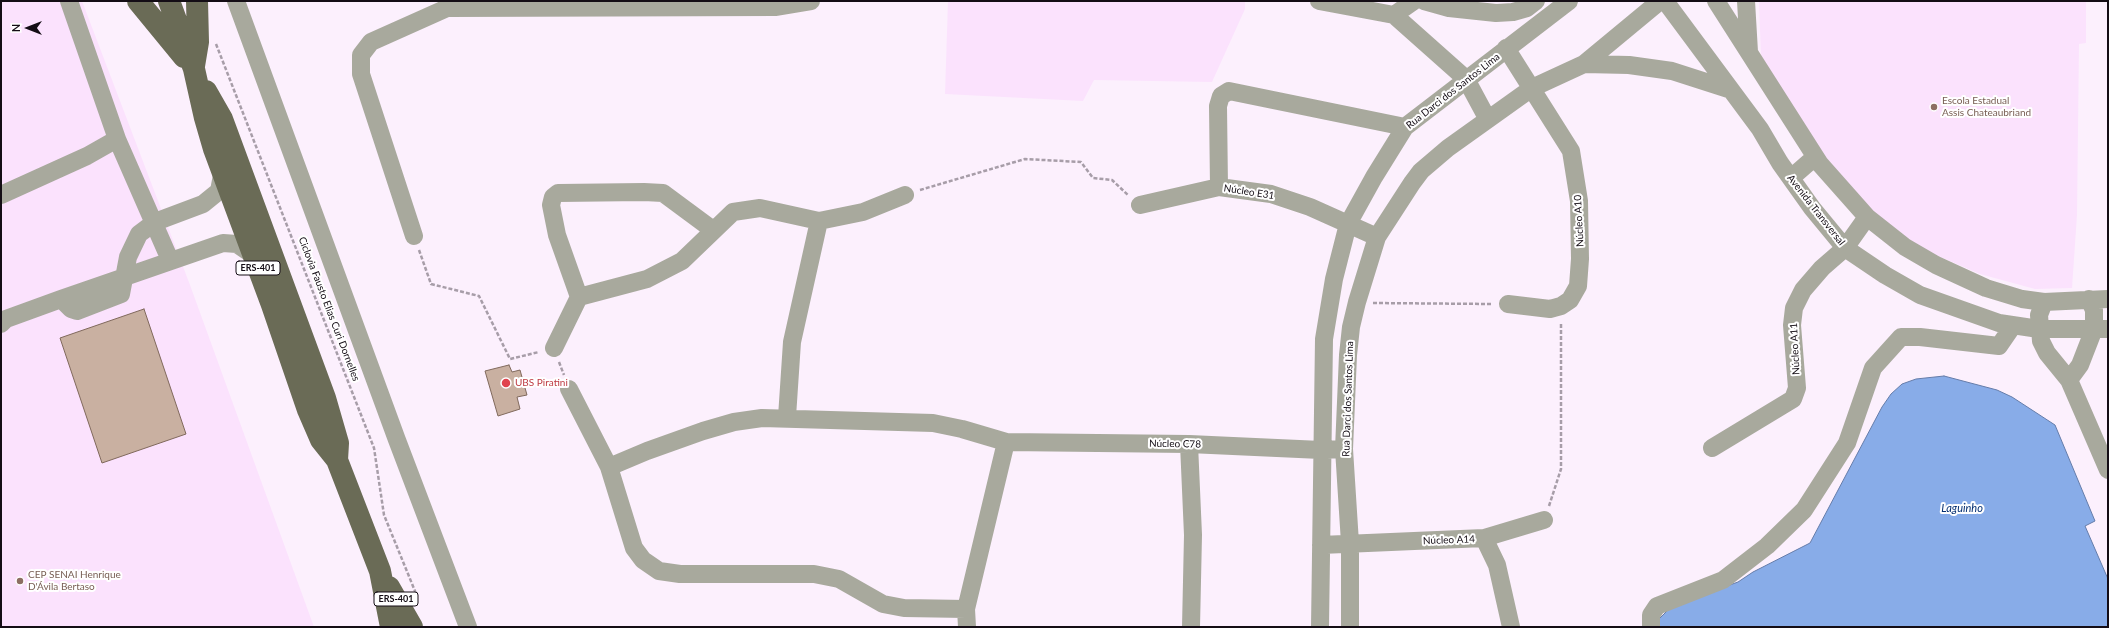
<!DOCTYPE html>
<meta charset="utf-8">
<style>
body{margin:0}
#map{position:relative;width:2109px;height:628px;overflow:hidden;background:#fcf0fd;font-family:Lato,sans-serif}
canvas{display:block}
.frame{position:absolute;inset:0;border:2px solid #140d15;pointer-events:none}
.north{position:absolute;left:8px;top:8px;width:40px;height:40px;-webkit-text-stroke:3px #fff;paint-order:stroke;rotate:270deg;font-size:11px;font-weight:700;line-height:16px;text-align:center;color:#140d15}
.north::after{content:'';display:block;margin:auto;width:14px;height:18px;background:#140d15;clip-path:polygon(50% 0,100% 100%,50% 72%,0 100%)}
</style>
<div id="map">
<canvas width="2109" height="628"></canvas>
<div class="frame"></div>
<div class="north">N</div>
</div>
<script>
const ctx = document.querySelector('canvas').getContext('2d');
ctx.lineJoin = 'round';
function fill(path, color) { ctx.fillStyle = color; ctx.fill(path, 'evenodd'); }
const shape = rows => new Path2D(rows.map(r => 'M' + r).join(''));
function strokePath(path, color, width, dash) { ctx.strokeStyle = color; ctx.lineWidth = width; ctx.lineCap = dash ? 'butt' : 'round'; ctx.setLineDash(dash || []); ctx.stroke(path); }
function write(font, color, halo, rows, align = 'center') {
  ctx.font = font + ' Lato,sans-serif'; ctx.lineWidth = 4; ctx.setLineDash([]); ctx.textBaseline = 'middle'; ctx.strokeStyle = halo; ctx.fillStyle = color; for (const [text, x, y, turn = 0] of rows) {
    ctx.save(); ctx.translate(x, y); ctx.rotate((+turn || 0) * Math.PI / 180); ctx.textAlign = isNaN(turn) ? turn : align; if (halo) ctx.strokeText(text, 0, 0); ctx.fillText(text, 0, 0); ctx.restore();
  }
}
fill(shape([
 [1,1,82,1,190,285,314,627,1,627],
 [948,1,1245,1,1245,9,1212,82,1094,80,1083,101,945,94],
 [1759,1,2086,1,2086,43,2079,44,2077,215,2072,288,2035,289,1980,274,1922,249,1869,211,1820,156,1761,58]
]), '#fbe2fd');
const water = shape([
 [1944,376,1997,390,2012,397,2055,425,2095,521,2085,526,2108,579,2108,627,1656,627,1656,622,1672,606,1738,582,1753,572,1810,543,1882,407,1891,394,1902,384,1916,379,1944,376]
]);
fill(water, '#88ace8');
strokePath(water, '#657ca9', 1);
const building = shape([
 [144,309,186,434,102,463,60,338,144,309],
 [509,365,512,372,520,370,527,395,517,397,520,409,498,416,485,371,509,365]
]);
fill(building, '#c9b0a1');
strokePath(building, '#80695c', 1);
strokePath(shape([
 [216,44,374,448,384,515,417,596],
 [920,190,1025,159,1081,162,1093,178,1112,180,1129,196],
 [419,250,431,284,479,296,510,359,539,352],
 [1373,303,1492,304],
 [559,362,564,375],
 [1549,506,1561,469,1561,323]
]), '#a79da8', 2.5, [4, 2]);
strokePath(shape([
 [236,1,397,440,468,627],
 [1319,1,1394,15,1466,79,1487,118],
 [1424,1,1449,8,1496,13,1513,12,1527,8,1536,1],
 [1665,1,1760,129,1780,163,1812,208,1845,248,1885,275,1920,295,1999,323,2039,329,2108,329],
 [1716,1,1820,164,1867,217,1905,247,1936,265,1986,288,2022,299,2044,302,2108,299],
 [1746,1,1749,52],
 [1394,15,1414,1],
 [1506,48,1571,151,1579,201,1580,259,1578,286,1570,300,1561,306,1550,309,1508,304],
 [1584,64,1629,65,1672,71,1728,89],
 [117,139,170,260],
 [1791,178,1815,157],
 [1219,187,1218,106,1221,96,1229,91,1405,127],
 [1,195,87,156,117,139,69,1],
 [1140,205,1219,187,1271,194,1310,207,1377,237],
 [414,236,361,74,361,55,371,42,447,8,775,7,811,1],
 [579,297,557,235,551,205,553,197,558,193,644,192,663,193,713,230],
 [61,299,71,309,77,311,121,294,128,257,139,234,155,222,203,204,219,191,223,170],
 [2044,302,2039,315,2041,341,2047,353,2069,380,2108,470],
 [1,324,6,319,61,299,223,243,237,244,253,255],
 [554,348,579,297,647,279,682,261,733,212,760,208,819,221,863,212,905,195],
 [2069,380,2080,365,2094,329,2094,310,2089,299],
 [569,389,609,467,634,548,643,560,659,571,680,574,814,574,839,579,883,604,904,608,966,609],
 [787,417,792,342,819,221],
 [1189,444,1193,535,1191,627],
 [1712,448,1793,399,1797,388,1792,325,1794,308,1803,290,1822,268,1845,248,1867,217],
 [609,467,647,451,703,431,734,422,762,418,933,423,962,429,1006,442,1189,444,1321,450,1344,449],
 [1484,538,1497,565,1511,627],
 [1321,545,1484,538,1544,520],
 [967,627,966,609,1006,442],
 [1320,627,1324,339,1334,279,1348,224,1374,177,1405,127,1569,1],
 [1350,627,1350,543,1344,449,1348,355,1351,327,1357,302,1377,237,1412,183,1421,171,1448,148,1532,88,1584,64,1660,1],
 [1651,627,1651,615,1657,606,1723,580,1767,546,1804,510,1847,443,1873,368,1901,337,1920,337,1999,346,2010,330]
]), '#a8a99d', 18);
strokePath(shape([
 [138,1,184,57],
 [169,1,194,69,205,118,214,149,272,305,308,410,321,440,337,460,380,571,391,627],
 [194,66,198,42,197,1],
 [206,91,222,119,325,398,338,443,337,460],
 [389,587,412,627]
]), '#6a6b56', 22);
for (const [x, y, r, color] of [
 [1934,107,4,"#8d6e63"],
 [506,383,5,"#e0444e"],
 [20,581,4,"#8d6e63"]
]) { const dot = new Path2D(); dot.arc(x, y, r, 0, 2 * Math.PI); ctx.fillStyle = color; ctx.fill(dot); strokePath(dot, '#fff', 1.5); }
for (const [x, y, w] of [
 [258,268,44],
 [396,599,44]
]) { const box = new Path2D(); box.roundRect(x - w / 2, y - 7, w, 14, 3); ctx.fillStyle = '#fff'; ctx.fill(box); strokePath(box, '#140d15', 1); }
write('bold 9px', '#140d15', null, [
 ["ERS-401",258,268],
 ["ERS-401",396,599]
]);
write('10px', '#140d15', '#fff', [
 ["Rua Darci dos Santos Lima",1453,91,-38],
 ["Núcleo E31",1249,192,9],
 ["Avenida Transversal",1816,210,52],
 ["Núcleo A10",1579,221,-93],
 ["Ciclovia Fausto Elias Curi Dornelles",329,309,69],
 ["Núcleo A11",1795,349,-93],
 ["Rua Darci dos Santos Lima",1348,399,-88],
 ["Núcleo C78",1175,444,1],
 ["Núcleo A14",1449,540,-2]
]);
write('10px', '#785e54', '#fff', [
 ["Escola Estadual",1942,101],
 ["Assis Chateaubriand",1942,113],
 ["CEP SENAI Henrique",28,575],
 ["D'Ávila Bertaso",28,587]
], 'left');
write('10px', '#be3a42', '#fff', [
 ["UBS Piratini",515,383]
], 'left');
write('italic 11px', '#032e71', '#fff', [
 ["Laguinho",1962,508]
]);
</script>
